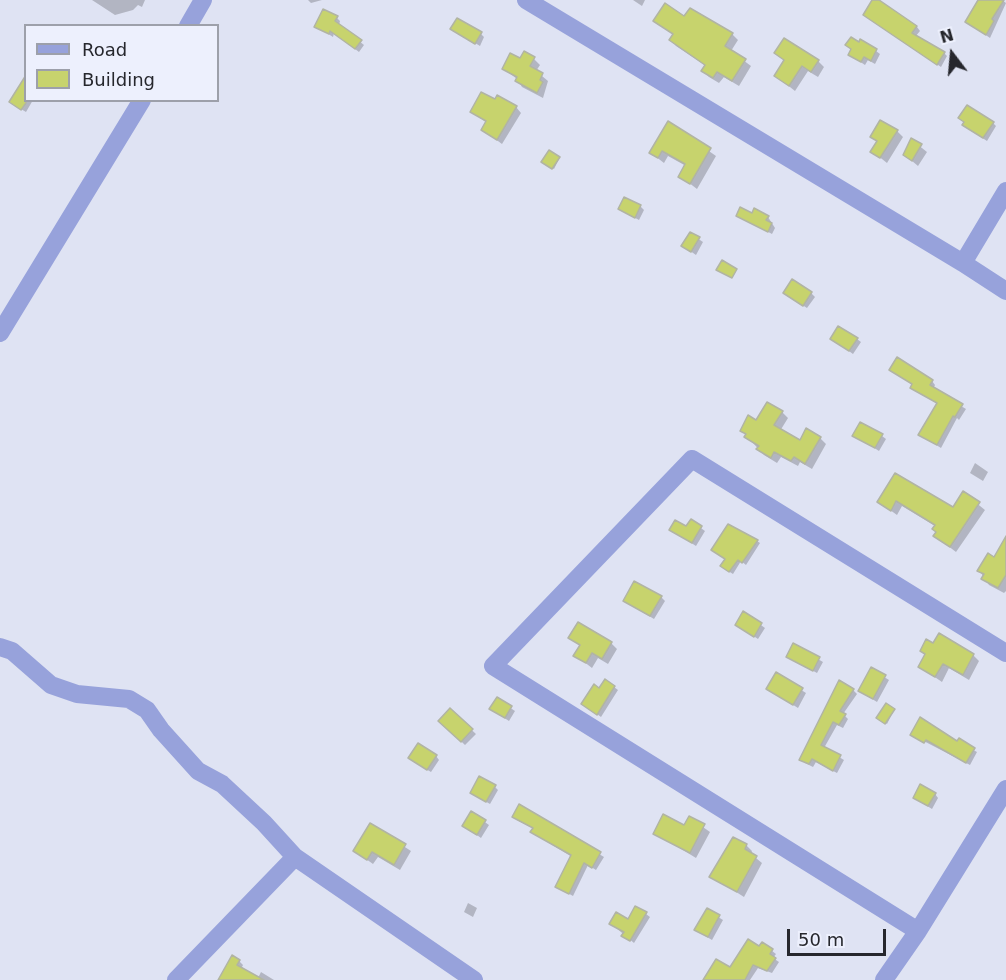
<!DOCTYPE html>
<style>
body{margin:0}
#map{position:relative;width:1006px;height:980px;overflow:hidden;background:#dfe3f3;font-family:"DejaVu Sans",sans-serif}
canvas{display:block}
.legend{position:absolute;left:24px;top:24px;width:195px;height:78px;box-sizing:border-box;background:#edf0fd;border:2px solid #9da0aa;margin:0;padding:8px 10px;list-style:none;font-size:18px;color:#26272d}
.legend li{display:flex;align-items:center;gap:12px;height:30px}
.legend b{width:30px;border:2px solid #9da0aa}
.north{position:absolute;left:922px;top:24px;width:60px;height:60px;-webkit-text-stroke:4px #edf0fd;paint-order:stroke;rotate:344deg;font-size:16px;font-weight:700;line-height:24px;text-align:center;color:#26272d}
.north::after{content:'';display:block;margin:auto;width:21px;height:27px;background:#26272d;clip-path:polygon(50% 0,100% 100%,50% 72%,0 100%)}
.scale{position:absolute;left:787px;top:929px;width:99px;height:27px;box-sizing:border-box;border:3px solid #26272d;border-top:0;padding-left:8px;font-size:18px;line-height:21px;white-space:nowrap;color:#26272d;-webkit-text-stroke:4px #edf0fd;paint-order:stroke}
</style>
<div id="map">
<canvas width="1006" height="980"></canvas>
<ul class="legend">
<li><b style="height:8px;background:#97a2db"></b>Road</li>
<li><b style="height:16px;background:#c7d36d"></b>Building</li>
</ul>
<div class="north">N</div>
<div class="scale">50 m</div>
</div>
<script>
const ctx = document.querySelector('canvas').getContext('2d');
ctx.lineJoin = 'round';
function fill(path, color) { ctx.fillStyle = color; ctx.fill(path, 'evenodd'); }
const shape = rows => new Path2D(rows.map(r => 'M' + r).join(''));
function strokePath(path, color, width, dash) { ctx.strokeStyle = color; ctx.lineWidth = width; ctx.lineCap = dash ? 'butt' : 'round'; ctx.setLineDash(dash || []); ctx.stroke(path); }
fill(shape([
 [92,0,145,0,142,7,138,5,133,10,115,15],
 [308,0,322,0,311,3],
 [633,0,645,0,642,6],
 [874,0,917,27,920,31,915,37,944,53,947,56,941,67,869,18],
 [980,0,1002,0,1006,3,990,38,967,22],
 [337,18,340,21,339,25,364,45,359,52,334,33,333,37,316,26],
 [685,18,732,34,738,40,731,51,751,66,739,86,724,77,719,83,709,77,703,71,706,66,676,46,671,40,674,35,655,21],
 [452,29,481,34,484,37,480,46],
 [847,45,876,51,880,54,875,64,868,60,865,65,850,55,853,50],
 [776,53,818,61,824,67,818,77,808,71,795,91,776,76,785,61],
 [534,59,540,65,536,71,548,81,543,98,522,87,517,79,503,68,521,60],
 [26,100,33,100,26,112,14,105],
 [495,101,516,107,521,113,502,144,483,130,487,123,472,112],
 [669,123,716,156,697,189,680,176,686,166,668,156,664,163,651,153],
 [965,123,993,123,996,126,987,141,967,128],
 [897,131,903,137,887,163,872,151,878,142,872,136],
 [912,140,927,152,918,166,905,155],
 [559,159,554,169,544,163],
 [640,206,644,210,639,220,619,209],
 [737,215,768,217,775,228,772,234],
 [691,234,703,242,696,255,683,246],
 [811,293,815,297,807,308,788,296],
 [832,339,857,339,861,342,853,354],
 [932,381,935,385,933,389,966,409,959,420,957,418,941,448,920,435,938,404,912,388,914,385],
 [782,412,788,418,780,431,800,442,820,438,826,444,812,469,800,462,798,466,781,457,777,463,764,455,741,430],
 [854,435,882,436,886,439,879,451],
 [975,463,988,472,983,481,970,473],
 [896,475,953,509,964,493,985,510,956,552,935,536,937,533,935,526,902,506,897,515,879,502],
 [691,521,705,531,696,546,671,530,687,528],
 [744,532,760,543,746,565,741,561,733,574,725,569],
 [1006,539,1006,591,1004,593,989,585,979,570,995,559],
 [661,597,665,601,654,619,624,601],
 [744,613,765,628,758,639,737,625],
 [570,638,611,643,617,649,608,664,598,658,592,668,575,655,581,647],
 [794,645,823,662,817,673,788,657],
 [922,651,973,655,979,661,969,680,949,668,942,682,920,667,926,655],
 [871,669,889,680,877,702,859,691],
 [776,674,806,693,798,708,768,689],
 [614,687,618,690,601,717,583,704,600,690],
 [853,690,857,694,843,714,848,719,843,728,837,725,824,748,844,760,837,773,816,762,813,767,805,763,801,759],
 [497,699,515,711,509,721,495,712],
 [450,710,476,734,465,745,440,721],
 [894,710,887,724,880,719],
 [937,731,977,752,970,765,912,735],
 [436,756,439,760,431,772,414,762],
 [495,787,498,790,490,804,476,796],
 [935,794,938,798,932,809,914,798],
 [520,806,604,857,596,870,588,865,573,896,557,887,572,857,536,835,534,829,517,820,514,817],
 [472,813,489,825,481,838,464,826],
 [690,818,710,832,696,858,655,833,685,827],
 [371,825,411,851,400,870,378,857,373,864,355,851],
 [746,845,752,851,751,854,762,863,744,897,711,876],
 [468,903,477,908,473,917,464,912],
 [707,910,723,920,712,940,700,933],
 [646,914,650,917,634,943,615,927],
 [763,944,776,954,773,958,779,962,772,973,758,968,750,980,708,980,730,969],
 [239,961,243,965,241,969,258,978,261,972,274,980,220,980]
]), '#0003');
const building = shape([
 [872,0,879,0,917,26,912,33,945,52,937,65,863,15,872,0],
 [978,0,1004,0,992,19,994,21,986,35,965,22,978,0],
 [665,3,684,16,690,8,733,33,725,46,746,59,732,81,717,72,713,78,701,71,705,65,669,40,673,34,653,21,665,3],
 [323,9,338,16,335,21,362,40,355,49,330,31,329,34,314,27,323,9],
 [457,18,482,32,475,44,450,29,457,18],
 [851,37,859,42,860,39,877,49,871,61,864,57,861,62,848,55,851,49,845,45,851,37],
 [784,38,819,60,811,72,802,66,789,86,774,76,784,60,774,53,784,38],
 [524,51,535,57,530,66,543,73,540,80,543,82,537,93,515,81,517,77,502,69,510,53,520,58,524,51],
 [26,75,26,103,21,110,9,102,26,75],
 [481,92,495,99,497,95,517,106,497,140,481,130,486,121,470,112,481,92],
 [967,105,994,122,983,138,962,125,964,122,958,118,967,105],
 [880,120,898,130,880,158,870,152,877,141,870,137,880,120],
 [668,121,711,148,690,184,678,177,685,164,662,151,658,158,649,153,668,121],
 [911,138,922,144,912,161,903,155,911,138],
 [549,150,560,157,552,169,541,162,549,150],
 [624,197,641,205,635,218,618,209,624,197],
 [740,207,752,213,754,208,769,216,766,220,772,223,768,232,736,216,740,207],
 [690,232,700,237,691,252,681,246,690,232],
 [722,260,737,269,732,278,716,270,722,260],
 [792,279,812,292,803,306,783,293,792,279],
 [838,326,858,338,849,351,830,339,838,326],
 [897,357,933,380,930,385,963,404,955,417,953,416,937,445,918,435,937,403,910,388,912,384,889,370,897,357],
 [767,402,783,411,774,425,800,440,806,428,821,437,805,464,794,457,791,461,774,452,771,458,756,449,759,446,744,437,746,434,740,431,748,415,756,420,767,402],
 [860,422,883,434,875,448,852,436,860,422],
 [895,473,953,507,963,491,980,502,950,547,933,536,936,532,932,529,935,525,896,501,891,511,877,502,895,473],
 [691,519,702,526,692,543,669,530,675,520,686,526,691,519],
 [728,524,758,540,742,563,738,560,729,572,720,566,725,559,711,550,728,524],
 [1006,536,1006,575,998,588,981,579,984,574,977,571,988,553,994,557,1006,536],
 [634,581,662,596,650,616,623,601,634,581],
 [743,611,762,623,754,637,735,625,743,611],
 [578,622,612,642,602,659,592,653,586,663,573,656,580,645,568,638,578,622],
 [939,633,974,654,963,675,943,664,935,677,918,667,925,654,920,651,926,639,933,643,939,633],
 [793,643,820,657,813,671,786,657,793,643],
 [871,667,886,675,873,699,858,691,871,667],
 [776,672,803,688,793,705,766,689,776,672],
 [605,679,615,686,597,715,581,704,594,684,599,688,605,679],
 [839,680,854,689,840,711,846,714,839,725,833,722,821,745,841,755,833,771,812,759,809,764,799,760,839,680],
 [497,697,512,706,505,718,489,709,497,697],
 [886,703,895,709,885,724,876,718,886,703],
 [450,708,473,729,461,742,438,721,450,708],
 [920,717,957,741,959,738,975,748,966,763,926,740,924,743,910,735,920,717],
 [418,743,437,755,427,770,408,758,418,743],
 [479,776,496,785,486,802,470,793,479,776],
 [920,784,936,793,928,806,913,798,920,784],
 [519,804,601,852,592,868,584,863,569,894,555,887,571,855,530,832,533,828,512,817,519,804],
 [471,811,486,820,477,835,462,826,471,811],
 [663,814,684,825,689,816,705,824,690,853,653,834,663,814],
 [370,823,406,844,394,865,372,852,367,860,353,851,370,823],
 [733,837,747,844,745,849,757,856,737,892,709,877,733,837],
 [635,906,647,912,630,941,621,936,624,932,609,924,616,912,628,919,635,906],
 [707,908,720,915,708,937,694,930,707,908],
 [748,939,759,946,762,942,773,949,770,954,776,958,767,971,753,965,745,980,703,980,716,959,730,967,748,939],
 [232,955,240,960,237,965,264,980,218,980,232,955]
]);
fill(building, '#c7d36d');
strokePath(building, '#b1b4a4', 1.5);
strokePath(shape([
 [526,0,963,263,1006,291],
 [188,26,203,0],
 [963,263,1006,191],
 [0,333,142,100],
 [0,647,12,651,51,685,77,694,129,699,147,710,161,730,198,771,222,784,264,823,295,857],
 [918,931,493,666,692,459,1006,653],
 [176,980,295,857,474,980],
 [884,980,918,931,1006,789]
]), '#97a2db', 18);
</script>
